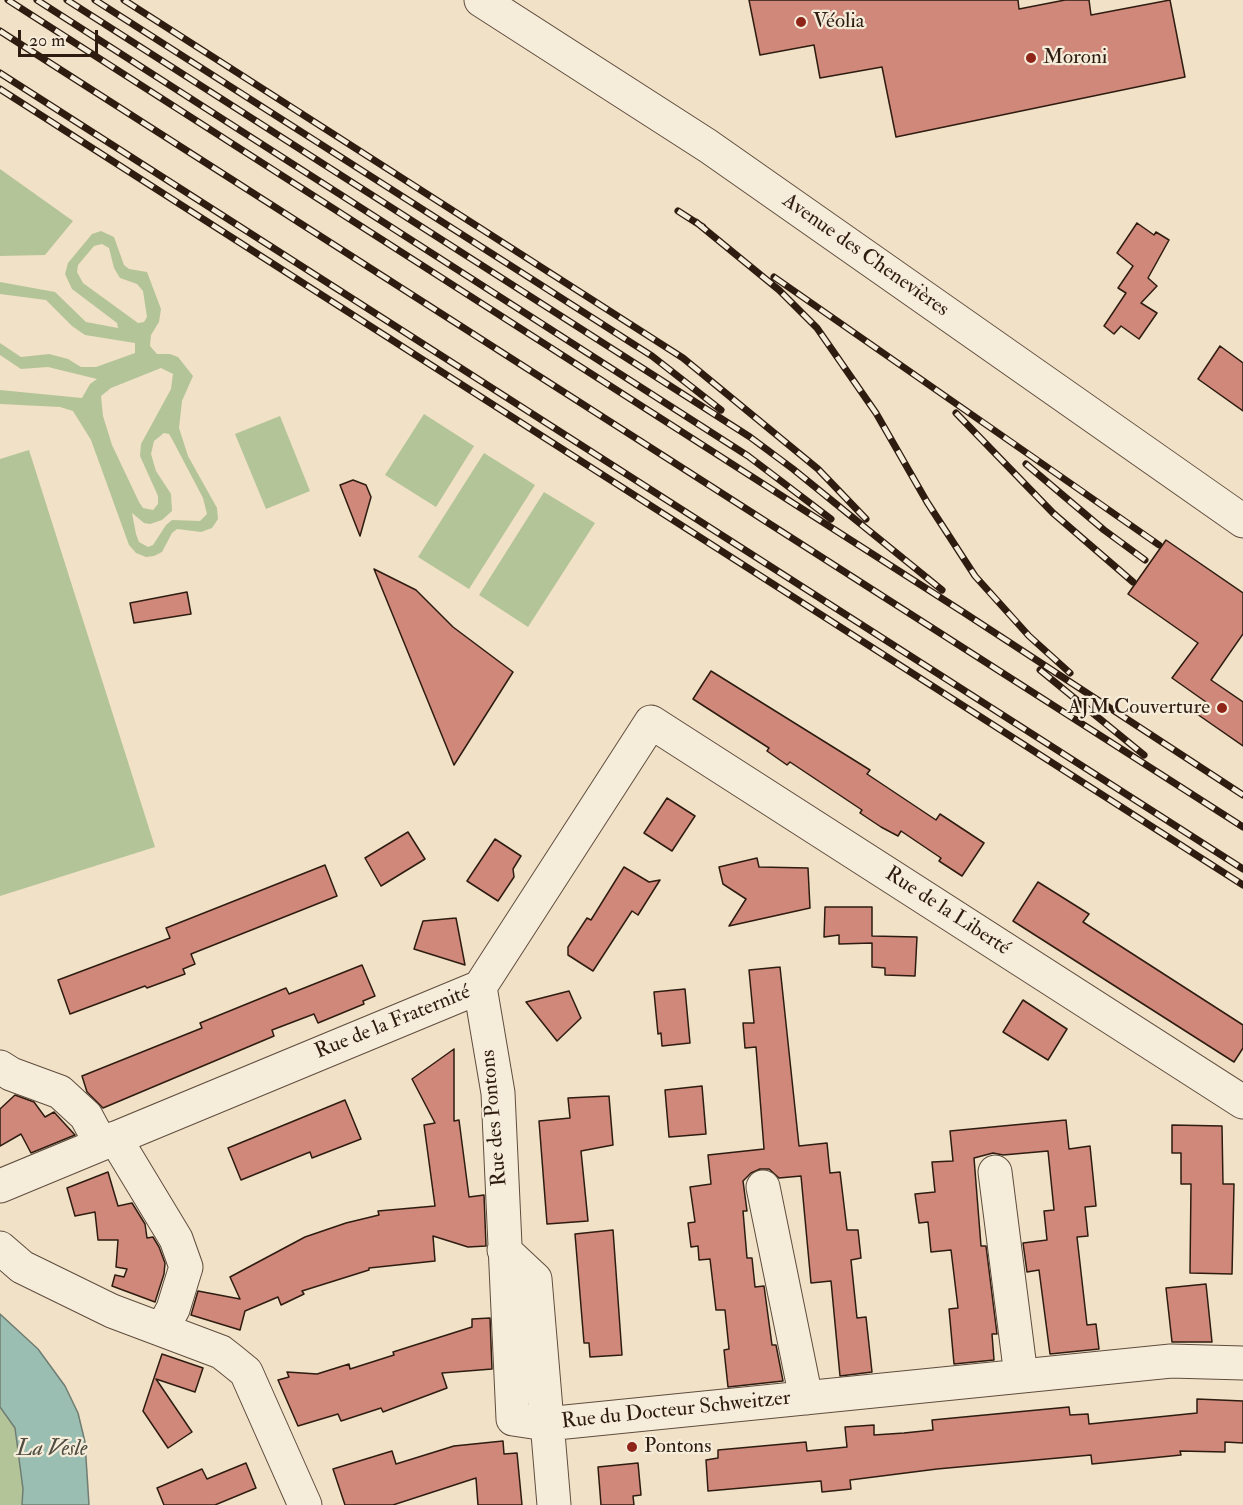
<!DOCTYPE html>
<meta charset="utf-8">
<style>
body{margin:0}
#map{position:relative;width:1243px;height:1505px;overflow:hidden;background:#f1e1c6;font-family:"IM FELL Double Pica",serif}
canvas{display:block}
.scale{position:absolute;left:18px;top:30px;width:80px;height:27px;box-sizing:border-box;border:3px solid #2e1c11;border-top:0;padding-left:8px;font-size:18px;line-height:21px;white-space:nowrap;color:#2e1c11;-webkit-text-stroke:4px #f6ecda;paint-order:stroke}
</style>
<div id="map">
<canvas width="1243" height="1505"></canvas>
<div class="scale">20 m</div>
</div>
<script>
const ctx = document.querySelector('canvas').getContext('2d');
ctx.lineJoin = 'round';
function fill(path, color) { ctx.fillStyle = color; ctx.fill(path, 'evenodd'); }
const shape = rows => new Path2D(rows.map(r => 'M' + r).join(''));
function strokePath(path, color, width, dash) { ctx.strokeStyle = color; ctx.lineWidth = width; ctx.lineCap = dash ? 'butt' : 'round'; ctx.setLineDash(dash || []); ctx.stroke(path); }
function write(font, color, halo, rows, align = 'center') {
  ctx.font = font + ' "IM FELL Double Pica",serif'; ctx.lineWidth = 4.5; ctx.setLineDash([]); ctx.textBaseline = 'middle'; ctx.strokeStyle = halo; ctx.fillStyle = color; for (const [text, x, y, turn = 0] of rows) {
    ctx.save(); ctx.translate(x, y); ctx.rotate((+turn || 0) * Math.PI / 180); ctx.textAlign = isNaN(turn) ? turn : align; if (halo) ctx.strokeText(text, 0, 0); ctx.fillText(text, 0, 0); ctx.restore();
  }
}
fill(shape([
 [0,169,73,221,45,255,0,256],
 [101,231,114,237,124,265,129,269,147,272,161,309,159,322,151,335,150,346,157,354,170,354,178,357,193,376,182,401,179,428,188,456,217,508,218,519,212,528,201,532,177,529,172,533,162,552,154,556,146,557,136,553,129,545,91,440,73,411,60,407,0,404,0,390,82,398,90,384,97,379,48,367,21,369,0,355,0,343,21,357,49,354,68,359,81,367,96,367,135,353,135,343,85,335,72,326,46,300,0,294,0,282,55,292,86,322,118,328,117,323,72,289,65,274,68,263,92,234],
 [102,244,109,248,114,268,120,278,137,284,143,291,147,317,144,322,138,323,83,283,77,272,78,265,94,246],
 [161,368,173,374,171,389,141,444,140,456,158,496,158,504,153,510,143,508,139,502,112,445,103,416,101,396,111,388],
 [164,433,169,434,172,439,203,498,207,514,200,521,172,520,166,525,153,545,148,547,139,542,136,534,132,513,144,523,150,524,162,520,172,511,171,494,156,471,151,454,154,441],
 [424,414,474,446,436,507,385,475],
 [280,416,310,491,266,509,235,434],
 [29,450,155,847,0,896,0,459],
 [484,453,535,485,469,589,418,557],
 [544,492,595,523,528,627,479,595],
 [0,1353,68,1505,0,1505]
]), '#b4c499');
const water = shape([
 [0,1314,38,1349,65,1386,78,1413,85,1442,89,1505,22,1505,23,1489,15,1428,0,1407,0,1314]
]);
fill(water, '#9bbeb2');
strokePath(water, '#6f7d72', 1.5);
const building = shape([
 [749,0,1018,0,1019,9,1065,0,1089,0,1091,15,1170,0,1185,77,896,137,882,67,820,78,814,45,760,55,749,0],
 [1137,223,1154,235,1156,232,1169,240,1148,278,1157,286,1141,303,1157,313,1139,339,1121,326,1114,334,1104,326,1126,293,1118,288,1133,266,1117,253,1137,223],
 [1220,346,1243,363,1243,411,1198,379,1220,346],
 [353,480,366,485,371,497,360,536,340,485,353,480],
 [1166,540,1243,593,1243,634,1211,680,1243,702,1243,746,1197,714,1206,702,1172,678,1198,643,1128,594,1166,540],
 [374,569,416,590,453,627,513,672,454,765,374,569],
 [187,592,191,614,134,623,130,603,187,592],
 [711,671,870,770,867,774,936,820,940,814,984,843,962,876,939,861,941,858,901,831,898,836,881,827,860,813,862,810,790,762,787,765,767,751,769,748,693,699,711,671],
 [667,798,695,816,672,851,644,833,667,798],
 [408,832,425,859,381,886,365,858,408,832],
 [495,839,521,856,513,869,514,877,498,901,467,881,495,839],
 [757,858,759,867,808,868,810,908,729,926,746,899,723,884,719,867,757,858],
 [325,865,337,896,191,954,195,964,183,969,185,974,147,988,145,986,70,1014,58,980,170,938,166,928,325,865],
 [624,867,649,882,660,880,638,915,632,911,593,971,568,955,568,947,587,918,591,920,624,867],
 [1038,882,1089,914,1083,922,1243,1025,1243,1048,1234,1062,1013,921,1038,882],
 [825,907,872,907,872,936,917,937,915,976,885,975,885,968,872,967,872,943,839,944,839,935,824,937,825,907],
 [456,918,465,965,414,949,423,921,456,918],
 [362,965,375,996,363,1001,364,1004,318,1023,314,1014,272,1030,274,1036,103,1108,87,1092,82,1076,202,1028,200,1023,286,988,289,994,362,965],
 [780,967,799,1146,827,1143,830,1173,840,1172,847,1230,858,1230,861,1258,851,1260,857,1318,866,1317,872,1372,840,1376,831,1281,811,1283,801,1176,779,1178,769,1169,760,1169,751,1173,743,1181,747,1211,743,1211,747,1258,752,1258,755,1287,764,1286,772,1345,776,1345,783,1381,728,1387,724,1350,729,1349,725,1310,716,1310,710,1259,699,1260,698,1246,691,1247,688,1223,695,1222,690,1187,711,1184,708,1155,764,1149,756,1047,745,1048,743,1023,754,1023,749,970,780,967],
 [685,989,690,1043,662,1046,661,1033,658,1034,654,992,685,989],
 [569,991,581,1018,557,1041,526,1002,569,991],
 [1023,1000,1067,1029,1048,1060,1003,1032,1023,1000],
 [454,1049,454,1121,459,1120,469,1197,484,1195,486,1246,468,1247,433,1236,435,1261,369,1268,369,1270,302,1291,304,1294,281,1305,278,1297,245,1311,240,1330,191,1315,198,1291,240,1299,230,1277,305,1237,346,1223,379,1215,378,1211,435,1206,424,1125,435,1123,412,1079,454,1049],
 [702,1086,706,1134,669,1137,665,1090,702,1086],
 [15,1095,34,1102,45,1117,54,1112,75,1135,31,1153,21,1134,0,1146,0,1109,15,1095],
 [609,1096,613,1145,581,1151,588,1221,547,1224,539,1121,570,1118,568,1098,609,1096],
 [345,1100,361,1139,312,1158,310,1152,241,1180,228,1148,345,1100],
 [1066,1120,1069,1149,1090,1146,1096,1206,1085,1207,1088,1236,1077,1237,1087,1325,1096,1324,1099,1349,1050,1354,1039,1270,1027,1272,1023,1243,1047,1240,1044,1211,1054,1210,1048,1151,1003,1155,993,1153,974,1158,981,1246,986,1246,997,1334,992,1334,994,1360,954,1364,949,1309,958,1308,951,1250,931,1252,928,1222,919,1223,915,1194,935,1192,932,1162,953,1161,950,1131,1066,1120],
 [1172,1125,1222,1126,1223,1184,1234,1184,1232,1274,1190,1273,1191,1184,1181,1184,1181,1153,1172,1153,1172,1125],
 [108,1172,118,1206,132,1203,145,1224,147,1238,153,1237,159,1247,165,1263,164,1274,155,1302,112,1286,115,1275,124,1277,127,1269,116,1267,118,1240,98,1240,95,1212,75,1216,67,1188,108,1172],
 [613,1230,622,1355,590,1357,589,1343,584,1343,575,1234,613,1230],
 [1206,1284,1212,1342,1172,1342,1166,1288,1206,1284],
 [490,1318,492,1369,442,1373,447,1388,383,1412,381,1408,341,1421,338,1414,298,1426,278,1380,289,1377,287,1372,317,1374,349,1364,350,1369,394,1355,393,1352,472,1327,472,1319,490,1318],
 [162,1354,203,1368,195,1392,156,1379,192,1432,168,1448,143,1411,162,1354],
 [1197,1399,1243,1401,1243,1443,1225,1442,1225,1452,1180,1451,1181,1455,1092,1464,1091,1455,937,1469,850,1480,851,1489,822,1492,821,1481,708,1491,706,1460,718,1458,718,1450,806,1442,807,1451,847,1447,845,1427,874,1425,874,1435,904,1433,933,1430,932,1420,1069,1407,1070,1415,1088,1414,1089,1424,1197,1413,1197,1399],
 [503,1441,504,1454,517,1453,522,1505,478,1505,476,1478,393,1505,345,1505,333,1469,392,1451,396,1464,454,1446,503,1441],
 [246,1463,256,1488,215,1505,164,1505,157,1488,202,1469,207,1479,246,1463],
 [638,1463,641,1495,633,1496,634,1505,601,1505,598,1467,638,1463]
]);
fill(building, '#cf887a');
strokePath(building, '#2e1c11', 1.5);
const minor = shape([
 [481,0,708,146,1243,521],
 [480,987,498,1093,513,1419,546,1424,1171,1361,1243,1363],
 [0,1067,11,1074,60,1092,86,1116,101,1144],
 [115,1138,176,1239,186,1267,173,1309,162,1329],
 [995,1172,1021,1376],
 [0,1186,480,987,651,722,1243,1102],
 [763,1187,806,1398],
 [0,1248,22,1267,112,1311,221,1352,230,1359,246,1372,305,1505],
 [504,1250,535,1279,554,1505]
]);
strokePath(minor, '#5f4d3e', 35);
strokePath(minor, '#f6ecda', 33);
const rail = shape([
 [8,0,963,612,1243,795],
 [37,0,748,456,831,519],
 [67,0,750,437,793,469,942,590],
 [95,0,652,356,721,410],
 [124,0,683,358,818,469,866,519],
 [0,31,1243,827],
 [0,73,1243,869],
 [0,89,1243,885],
 [678,211,703,227],
 [696,222,779,290,817,328,876,413,927,502,975,576,1029,636,1070,673],
 [774,277,1159,545],
 [956,413,1053,513,1133,582],
 [1026,464,1104,530,1145,560],
 [1040,670,1144,755]
]);
strokePath(rail, '#2e1c11', 7);
strokePath(rail, '#f6ecda', 4.5, [14]);
for (const [x, y, r, color] of [
 [801,22,6,"#8f2418"],
 [1031,58,6,"#8f2418"],
 [1222,708,6,"#8f2418"],
 [632,1447,6,"#8f2418"]
]) { const dot = new Path2D(); dot.arc(x, y, r, 0, 2 * Math.PI); ctx.fillStyle = color; ctx.fill(dot); strokePath(dot, '#f6ecda', 2); }
write('21px', '#2e1c11', '#f6ecda', [
 ["Véolia",813,22],
 ["Moroni",1043,58],
 ["AJM Couverture",1210,708,"right"],
 ["Pontons",644,1447]
], 'left');
write('21px', '#2e1c11', '#f6ecda', [
 ["Avenue des Chenevières",865,256,35],
 ["Rue de la Liberté",947,912,33],
 ["Rue de la Fraternité",393,1023,-22],
 ["Rue des Pontons",495,1118,-95],
 ["Rue du Docteur Schweitzer",676,1411,-6]
]);
write('italic 22px', '#4f4d41', '#f6ecda', [
 ["La Vesle",52,1450]
]);
</script>
